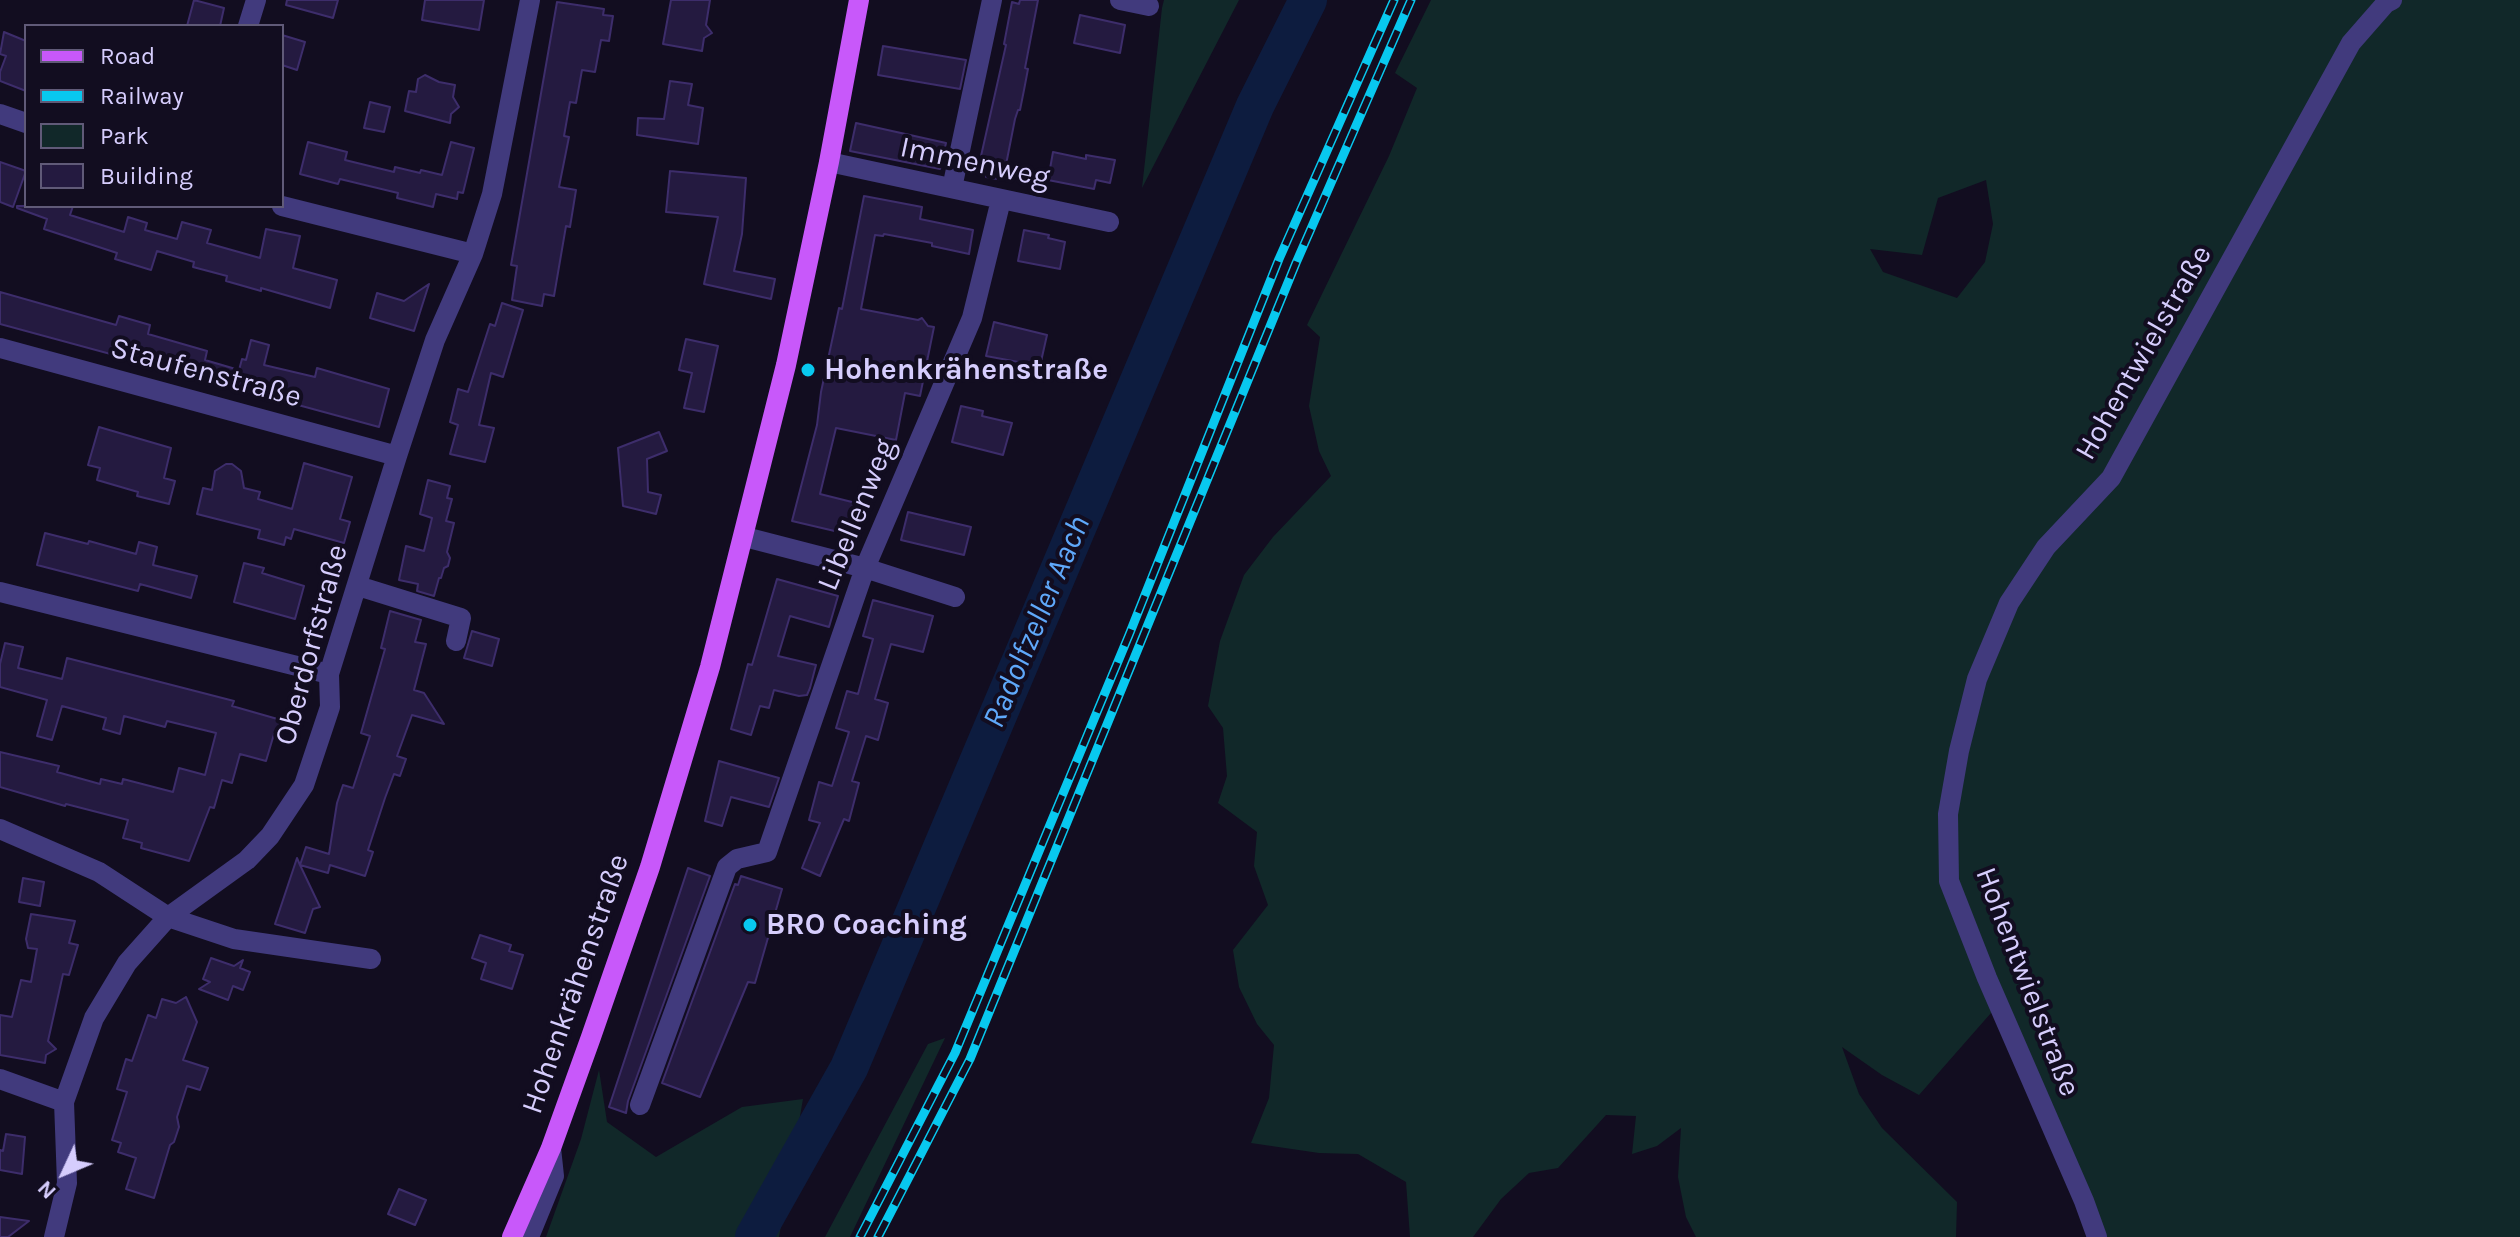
<!DOCTYPE html>
<meta charset="utf-8">
<style>
body{margin:0}
#map{position:relative;width:2520px;height:1237px;overflow:hidden;background:#120d20;font-family:Karla,sans-serif}
canvas{display:block}
.legend{position:absolute;left:24px;top:24px;width:260px;height:184px;box-sizing:border-box;background:#120d20;border:2px solid #605a78;margin:0;padding:10px 14px;list-style:none;font-size:24px;color:#d6cdfd}
.legend li{display:flex;align-items:center;gap:16px;height:40px}
.legend b{width:40px;border:2px solid #605a78}
.north{position:absolute;left:24px;top:1133px;width:80px;height:80px;-webkit-text-stroke:6px #120d20;paint-order:stroke;rotate:226deg;font-size:22px;font-weight:700;line-height:32px;text-align:center;color:#d6cdfd}
.north::after{content:'';display:block;margin:auto;width:28px;height:36px;background:#d6cdfd;clip-path:polygon(50% 0,100% 100%,50% 72%,0 100%)}
</style>
<div id="map">
<canvas width="2520" height="1237"></canvas>
<ul class="legend">
<li><b style="height:10px;background:#c858fa"></b>Road</li>
<li><b style="height:10px;background:#08c8ef"></b>Railway</li>
<li><b style="height:22px;background:#112829"></b>Park</li>
<li><b style="height:22px;background:#241a40"></b>Building</li>
</ul>
<div class="north">N</div>
</div>
<script>
const ctx = document.querySelector('canvas').getContext('2d');
ctx.lineJoin = 'round';
function fill(path, color) { ctx.fillStyle = color; ctx.fill(path, 'evenodd'); }
const shape = rows => new Path2D(rows.map(r => 'M' + r).join(''));
function strokePath(path, color, width, dash) { ctx.strokeStyle = color; ctx.lineWidth = width; ctx.lineCap = dash ? 'butt' : 'round'; ctx.setLineDash(dash || []); ctx.stroke(path); }
function write(font, color, halo, rows, align = 'center') {
  ctx.font = font + ' Karla,sans-serif'; ctx.lineWidth = 8; ctx.setLineDash([]); ctx.textBaseline = 'middle'; ctx.strokeStyle = halo; ctx.fillStyle = color; for (const [text, x, y, turn = 0] of rows) {
    ctx.save(); ctx.translate(x, y); ctx.rotate((+turn || 0) * Math.PI / 180); ctx.textAlign = isNaN(turn) ? turn : align; if (halo) ctx.strokeText(text, 0, 0); ctx.fillText(text, 0, 0); ctx.restore();
  }
}
fill(shape([
 [1164,0,1239,0,1142,188,1162,8],
 [1431,0,2520,0,2520,1237,2097,1237,1998,1005,1919,1095,1882,1075,1842,1047,1859,1094,1882,1128,1957,1202,1956,1237,1696,1237,1686,1217,1678,1177,1681,1128,1657,1146,1632,1154,1636,1116,1606,1115,1558,1168,1529,1173,1501,1199,1473,1237,1410,1237,1406,1182,1358,1154,1319,1153,1251,1143,1269,1098,1274,1045,1257,1024,1239,987,1233,950,1268,905,1254,866,1257,832,1218,803,1227,776,1223,728,1208,706,1220,641,1244,575,1273,537,1331,476,1319,451,1309,406,1320,337,1307,325,1389,156,1417,88,1395,73],
 [1986,180,1993,224,1985,262,1957,298,1883,272,1870,249,1922,255,1938,198],
 [945,1038,850,1237,825,1237,928,1044],
 [599,1070,607,1122,656,1157,742,1107,803,1099,779,1237,546,1237,581,1139]
]), '#112829');
strokePath(shape([
 [754,1237,849,1068,1255,106,1308,0]
]), '#0d1c3f', 38);
const building = shape([
 [194,0,224,8,220,26,187,26,194,0],
 [287,0,338,0,333,18,286,5,287,0],
 [425,0,484,0,479,30,422,20,425,0],
 [671,0,710,0,706,25,712,33,704,38,702,51,663,44,671,0],
 [1020,0,1038,0,1025,68,1028,69,1024,90,1020,110,1018,110,1015,119,1003,180,986,177,988,167,979,165,1006,45,1004,44,1012,2,1019,4,1020,0],
 [557,2,604,9,603,15,613,16,609,41,601,40,595,72,582,70,576,103,570,102,564,136,569,137,559,187,576,190,570,227,566,226,554,296,544,294,542,306,512,300,517,266,511,265,557,2],
 [1080,15,1125,25,1120,53,1074,43,1080,15],
 [4,32,26,41,26,91,0,81,0,72,6,56,0,54,4,32],
 [282,35,305,42,297,70,282,65,282,35],
 [883,46,966,60,960,89,878,75,883,46],
 [425,75,439,82,455,85,453,97,459,107,451,114,450,123,405,111,409,91,416,92,418,79,425,75],
 [670,81,692,84,688,105,703,108,698,144,637,135,638,118,664,119,670,81],
 [370,102,390,107,384,132,364,128,370,102],
 [856,123,946,143,940,169,850,151,856,123],
 [308,142,347,152,345,160,394,172,395,167,420,173,421,170,442,175,451,142,474,148,463,193,458,192,457,199,436,194,433,207,397,198,398,193,340,179,338,184,300,174,308,142],
 [1053,152,1086,159,1086,155,1115,160,1110,183,1096,180,1094,189,1048,180,1053,152],
 [0,162,26,171,13,207,0,202,0,162],
 [670,171,746,178,742,234,734,271,775,279,771,299,704,284,718,217,666,212,670,171],
 [864,196,922,207,920,219,973,230,969,254,932,246,932,243,884,234,883,236,875,235,861,309,918,320,922,318,928,326,934,327,920,396,905,393,896,440,836,428,820,494,864,505,856,536,792,521,817,425,821,392,839,308,842,309,864,196],
 [17,206,73,206,70,215,124,232,128,217,147,223,145,230,177,239,182,222,211,230,207,243,260,258,266,229,300,236,293,268,337,280,330,308,261,288,261,291,226,281,227,276,193,267,194,262,157,251,151,270,115,259,117,253,44,229,47,219,17,208,17,206],
 [1024,230,1049,235,1048,238,1065,242,1060,269,1018,261,1024,230],
 [429,284,414,331,370,318,377,293,404,301,429,284],
 [0,292,116,325,119,316,150,325,148,334,207,351,205,360,239,370,242,359,246,360,251,340,269,345,264,365,315,377,317,368,389,389,379,427,0,324,0,292],
 [502,303,523,310,503,377,491,373,479,425,494,428,485,462,450,454,458,425,450,422,458,389,468,392,490,324,495,326,502,303],
 [994,322,1047,335,1040,366,986,356,994,322],
 [686,339,718,346,704,412,684,408,692,373,679,370,686,339],
 [961,406,983,411,982,416,1012,423,1003,455,952,442,961,406],
 [99,427,171,448,164,478,175,481,169,504,137,496,138,492,97,480,100,468,88,465,99,427],
 [659,432,667,451,647,459,648,492,661,495,656,514,623,506,618,448,659,432],
 [304,463,352,477,340,519,350,522,344,543,294,529,291,539,286,537,284,545,258,538,260,530,197,514,203,488,212,490,215,471,226,464,232,464,241,471,244,488,260,492,258,499,292,509,304,463],
 [428,480,450,486,447,498,452,499,446,521,454,523,447,552,450,558,448,566,444,568,441,578,439,578,434,596,417,591,418,584,399,580,406,546,424,551,432,518,420,514,428,480],
 [908,512,971,527,964,555,901,540,908,512],
 [45,533,88,544,89,541,136,554,139,542,157,547,153,565,197,576,191,598,140,584,138,591,37,565,45,533],
 [244,563,264,568,262,573,304,586,295,619,234,602,244,563],
 [777,579,838,596,829,627,790,616,778,656,816,665,810,688,807,695,799,696,774,690,769,708,760,706,751,735,731,729,748,664,752,665,777,579],
 [873,600,933,616,923,652,891,644,875,699,888,703,878,740,866,736,852,781,859,783,849,821,844,819,820,876,802,868,820,823,809,820,819,782,832,786,849,732,836,728,847,691,858,694,873,639,863,636,873,600],
 [390,611,421,620,415,642,426,644,414,690,424,693,444,724,412,715,397,756,406,759,400,776,394,774,385,798,368,850,373,852,365,876,330,865,328,873,300,865,320,907,313,909,305,933,275,924,297,858,300,865,306,847,329,854,337,803,343,785,353,788,370,736,361,733,385,649,381,648,390,611],
 [472,631,499,639,492,666,464,658,472,631],
 [5,643,23,647,18,668,62,679,67,658,234,701,232,706,281,720,277,735,274,734,266,761,240,754,232,783,222,780,214,808,210,807,189,861,141,848,142,843,123,838,128,820,66,804,65,806,0,787,0,752,59,766,57,772,100,784,101,779,122,784,123,779,173,792,179,768,205,775,216,733,167,721,165,727,124,716,120,734,103,729,106,718,62,706,52,740,37,736,47,700,0,687,0,664,5,643],
 [719,761,779,778,769,807,731,797,722,826,705,821,719,761],
 [688,868,710,876,628,1101,626,1113,609,1107,688,868],
 [741,876,782,889,755,983,748,982,700,1097,662,1083,735,884,738,885,741,876],
 [23,878,44,882,40,906,19,902,23,878],
 [31,914,75,921,69,943,78,945,69,975,63,974,48,1041,56,1049,46,1055,45,1063,0,1055,0,1015,12,1017,21,980,31,982,37,949,28,948,26,939,31,914],
 [480,935,511,945,509,951,523,955,512,989,481,979,486,963,472,958,480,935],
 [211,958,234,966,243,960,240,968,250,972,243,990,233,986,228,1000,199,989,210,982,203,979,211,958],
 [186,997,197,1022,183,1060,208,1068,200,1090,187,1086,177,1117,179,1127,174,1142,170,1145,154,1198,126,1189,136,1158,118,1152,121,1143,112,1140,127,1092,117,1089,126,1059,132,1061,148,1015,156,1018,162,999,176,1003,186,997],
 [6,1134,25,1137,22,1174,0,1170,0,1150,3,1151,6,1134],
 [399,1189,426,1200,415,1225,388,1214,399,1189],
 [0,1217,29,1221,8,1237,0,1237,0,1217]
]);
fill(building, '#241a40');
strokePath(building, '#3d2d6b', 2);
strokePath(shape([
 [1120,0,1149,6],
 [248,26,256,0],
 [0,114,26,123],
 [829,162,1109,222],
 [952,188,992,0],
 [282,206,473,254],
 [0,348,397,456],
 [745,537,865,568,955,597],
 [358,586,461,618,456,641],
 [0,592,329,674],
 [0,829,99,872,168,917,234,939,371,959],
 [0,1079,64,1102],
 [640,1105,727,867,737,859,767,852,865,568,972,318,1001,200],
 [54,1237,67,1183,64,1102,94,1018,127,963,168,917,247,860,270,836,304,785,330,707,329,674,397,456,435,340,473,254,492,194,530,0],
 [529,1237,554,1176,551,1148],
 [2097,1237,2084,1201,1987,978,1949,881,1948,814,1959,751,1977,679,2009,603,2046,547,2111,478,2351,43,2386,3,2392,0]
]), '#413a7d', 20);
strokePath(shape([
 [512,1237,551,1148,591,1037,650,867,710,667,786,365,829,162,859,0]
]), '#c858fa', 20);
const rail = shape([
 [860,1237,955,1053,1129,635,1279,259,1394,0],
 [878,1237,970,1059,1296,263,1411,0]
]);
strokePath(rail, '#08c8ef', 9);
strokePath(rail, '#120d20', 6, [18]);
for (const [x, y, r, color] of [
 [808,370,8,"#08c8ef"],
 [750,925,8,"#08c8ef"]
]) { const dot = new Path2D(); dot.arc(x, y, r, 0, 2 * Math.PI); ctx.fillStyle = color; ctx.fill(dot); strokePath(dot, '#120d20', 3); }
write('30px', '#d6cdfd', '#120d20', [
 ["Immenweg",975,163,12],
 ["Hohentwielstraße",2144,353,-60],
 ["Staufenstraße",206,373,15],
 ["Libellenweg",857,515,-68],
 ["Oberdorfstraße",312,645,-75],
 ["Hohentwielstraße",2027,982,69],
 ["Hohenkrähenstraße",576,984,-71]
]);
write('bold 30px', '#d6cdfd', '#120d20', [
 ["Hohenkrähenstraße",824,370],
 ["BRO Coaching",766,925]
], 'left');
write('italic 32px', '#5fa8fa', '#120d20', [
 ["Radolfzeller Aach",1037,622,-67]
]);
</script>
